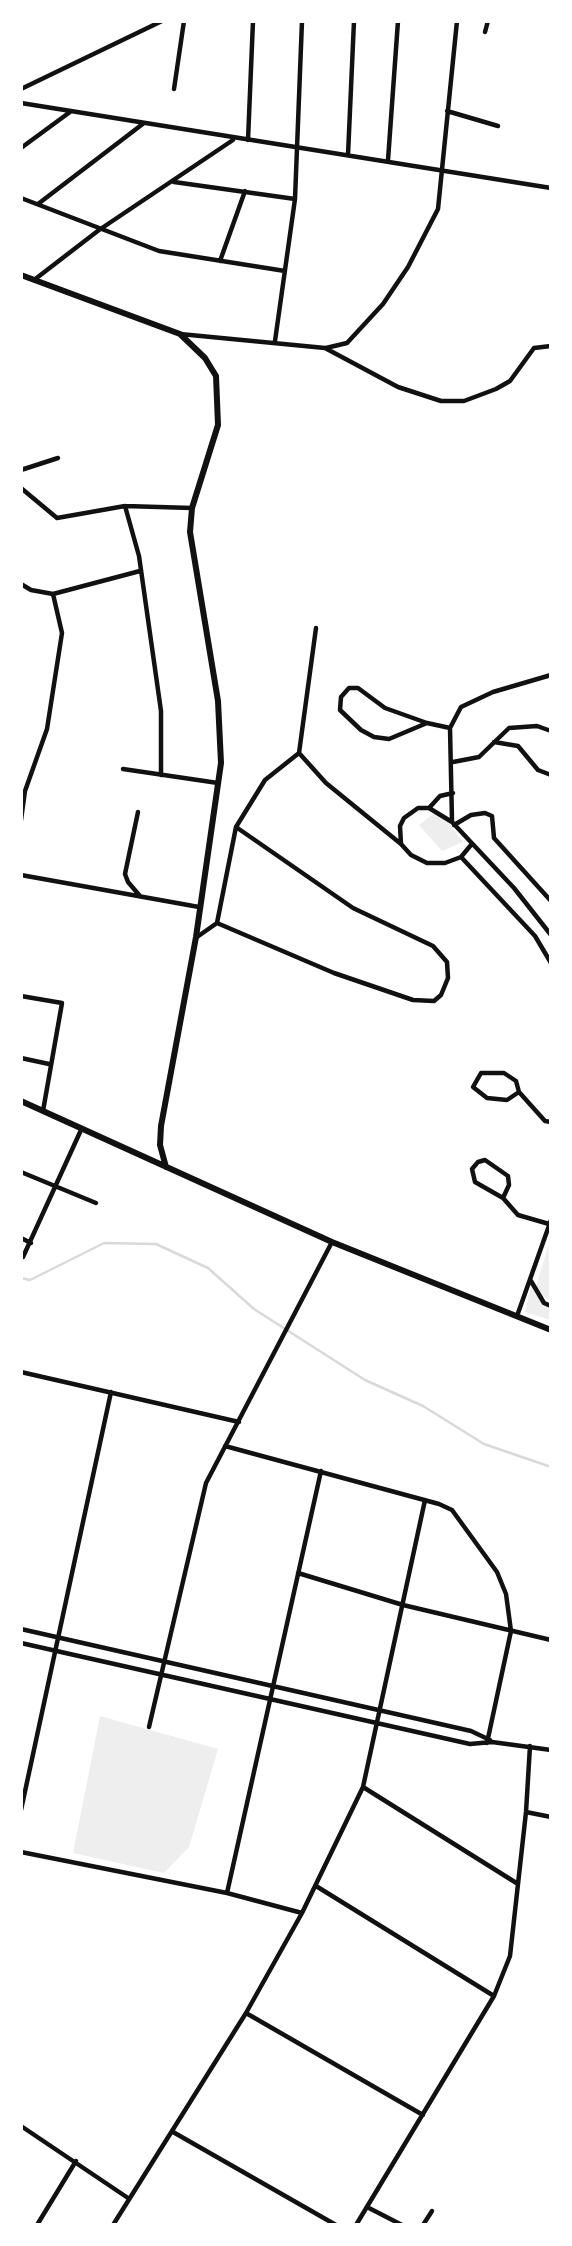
<!DOCTYPE html>
<style>
body{margin:0}
#map{position:relative;width:572px;height:2246px;overflow:hidden;background:#fff;font-family:"Roboto Condensed",sans-serif}
canvas{display:block}
.frame{position:absolute;inset:0;border:23px solid #fff;pointer-events:none}
</style>
<div id="map">
<canvas width="572" height="2246"></canvas>
<div class="frame"></div>
</div>
<script>
const ctx = document.querySelector('canvas').getContext('2d');
ctx.lineJoin = 'round';
function fill(path, color) { ctx.fillStyle = color; ctx.fill(path, 'evenodd'); }
const shape = rows => new Path2D(rows.map(r => 'M' + r).join(''));
function strokePath(path, color, width, dash) { ctx.strokeStyle = color; ctx.lineWidth = width; ctx.lineCap = dash ? 'butt' : 'round'; ctx.setLineDash(dash || []); ctx.stroke(path); }
fill(shape([
 [433,814,443,815,463,842,442,851,419,825],
 [551,1237,551,1301,539,1294,536,1286],
 [531,1286,542,1302,551,1307,551,1320,525,1312],
 [100,1716,218,1749,189,1847,164,1873,73,1853]
]), '#eee');
strokePath(shape([
 [21,1278,30,1280,104,1243,156,1244,208,1268,254,1309,365,1380,423,1406,484,1444,551,1467]
]), '#d9d9d9', 2.5);
strokePath(shape([
 [485,32,488,21],
 [21,89,162,21],
 [174,89,184,21],
 [21,103,551,188],
 [447,111,498,126],
 [248,140,253,21],
 [21,148,70,112],
 [348,155,354,21],
 [388,160,398,21],
 [174,182,295,199],
 [21,198,159,251,285,271],
 [38,204,144,123],
 [220,261,245,191],
 [34,280,99,230,233,140],
 [180,334,325,348,398,387,441,401,464,401,496,389,510,381,534,348,551,346],
 [275,341,295,199,302,21],
 [326,348,347,343,383,304,408,267,438,209,457,21],
 [21,470,58,458],
 [21,488,57,518,125,506,192,508],
 [125,506,139,556,161,711,161,775],
 [21,584,31,590,53,594,62,633,47,729,25,791,21,820],
 [53,594,140,571],
 [427,723,385,708,358,688,349,688,341,697,340,710,361,730,374,737,389,739,427,723,450,728],
 [494,742,518,746,538,770,551,775],
 [299,753,326,783,401,844],
 [453,762,479,757,509,728,537,726,551,731],
 [123,769,218,783],
 [429,808,440,796,453,793],
 [138,812,125,874,128,882,140,896],
 [452,821,450,728,461,707,493,692,551,675],
 [454,825,471,815,485,813,492,816,494,838,551,901],
 [461,857,471,845],
 [21,875,199,907],
 [217,923,334,973,413,1000,434,1001,441,995,448,978,447,962,433,946,353,908,236,827],
 [551,935,514,888,452,822,429,808,418,808,404,818,400,826,401,844,411,855,427,863,445,863,461,857,535,936,551,963],
 [197,937,217,923,236,827,265,780,299,753,316,628],
 [21,996,62,1003,43,1111],
 [21,1058,49,1064],
 [519,1092,507,1100,487,1098,473,1087,481,1073,504,1073,516,1081,519,1092,545,1121,551,1122],
 [21,1172,96,1203],
 [503,1198,509,1185,508,1176,485,1160,478,1162,472,1169,475,1182,503,1198,518,1215,549,1224],
 [21,1238,31,1243],
 [23,1257,81,1130],
 [531,1281,544,1303,551,1306],
 [517,1316,551,1220],
 [21,1372,239,1422],
 [225,1446,439,1504,452,1510,497,1572,506,1594,511,1631,487,1743],
 [298,1573,403,1605,551,1640],
 [21,1629,471,1731,490,1740],
 [21,1643,470,1744,492,1742,551,1750],
 [149,1727,206,1483,332,1242],
 [363,1787,518,1884],
 [21,1810,111,1392],
 [526,1812,551,1817],
 [21,1852,227,1893,302,1913],
 [316,1886,494,1996],
 [227,1893,321,1471],
 [246,2013,423,2115],
 [21,2126,128,2198],
 [173,2132,336,2225],
 [367,2207,402,2225],
 [37,2225,76,2161],
 [113,2225,246,2013,302,1913,363,1787,425,1500],
 [356,2225,494,1996,510,1956,526,1812,530,1746],
 [423,2225,432,2211]
]), '#111', 4.5);
strokePath(shape([
 [21,275,180,334,205,358,216,376,218,425,192,508,190,532,218,701,221,763,196,937,161,1126,160,1145,166,1167],
 [21,1101,332,1242,551,1330]
]), '#111', 6);
</script>
